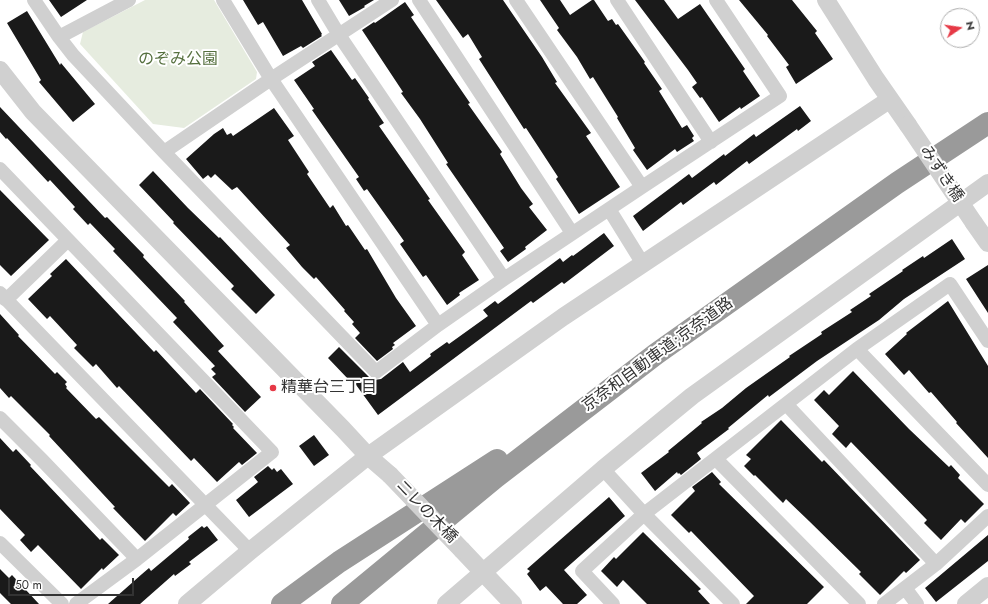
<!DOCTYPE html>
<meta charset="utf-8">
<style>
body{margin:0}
#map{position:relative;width:988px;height:604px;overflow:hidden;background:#fff;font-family:Jost,sans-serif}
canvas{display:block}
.north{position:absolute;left:940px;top:8px;width:40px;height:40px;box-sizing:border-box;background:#fff;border:1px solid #adadad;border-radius:50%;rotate:77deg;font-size:11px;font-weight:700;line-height:16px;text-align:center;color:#333}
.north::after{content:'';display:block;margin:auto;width:14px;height:18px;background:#e63946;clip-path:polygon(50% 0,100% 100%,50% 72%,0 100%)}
.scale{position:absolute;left:8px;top:578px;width:126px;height:18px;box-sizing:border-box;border:2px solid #333;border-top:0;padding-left:5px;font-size:12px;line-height:14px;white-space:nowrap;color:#333;-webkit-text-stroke:3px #fff;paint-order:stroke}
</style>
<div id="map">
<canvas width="988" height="604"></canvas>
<div class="north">N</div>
<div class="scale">50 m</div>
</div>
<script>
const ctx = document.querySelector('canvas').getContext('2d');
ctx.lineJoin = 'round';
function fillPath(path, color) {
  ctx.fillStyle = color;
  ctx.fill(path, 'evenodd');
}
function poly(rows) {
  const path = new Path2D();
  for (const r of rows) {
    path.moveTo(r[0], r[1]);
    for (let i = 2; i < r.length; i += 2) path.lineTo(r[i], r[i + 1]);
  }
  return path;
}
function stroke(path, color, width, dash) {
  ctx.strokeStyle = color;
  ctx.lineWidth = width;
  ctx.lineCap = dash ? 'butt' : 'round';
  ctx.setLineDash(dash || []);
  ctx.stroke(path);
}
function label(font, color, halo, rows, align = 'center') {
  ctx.font = font + ' Jost,"Noto Sans JP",sans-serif';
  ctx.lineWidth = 4;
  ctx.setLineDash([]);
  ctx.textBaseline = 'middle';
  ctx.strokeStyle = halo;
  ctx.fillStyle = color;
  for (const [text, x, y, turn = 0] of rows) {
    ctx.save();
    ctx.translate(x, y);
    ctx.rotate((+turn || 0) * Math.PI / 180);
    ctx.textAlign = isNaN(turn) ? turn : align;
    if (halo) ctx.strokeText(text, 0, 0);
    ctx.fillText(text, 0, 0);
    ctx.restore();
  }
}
const green = poly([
 [145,0,214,0,257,72,256,79,184,128,153,124,80,44,83,32]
]);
const building = poly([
 [49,0,87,0,61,17],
 [243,0,302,0,322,34,321,35,322,36,303,48,301,46,283,56,263,22,258,25],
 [339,0,374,0,364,6,365,7,349,16],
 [436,0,503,0,542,57,557,82,555,83,591,133,586,136,620,187,579,214,556,179,558,177,526,128,524,129,479,59,482,57,468,34,463,38],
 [540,0,560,0,570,15,592,0,594,0,608,21,612,19,616,25,618,24,645,62,644,63,662,89,659,91,682,128,687,125,694,136,692,138,694,141,677,152,675,149,647,170,633,150,635,148,617,118,618,117,593,77,590,79,577,57,557,30,559,28],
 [635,0,664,0,678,19,700,4,745,69,743,71,760,96,741,109,740,107,719,122,702,97,700,98,692,87,697,83,688,70],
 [739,0,792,0,817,31,815,33,833,59,796,84,786,67,789,65,767,36,768,35],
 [405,2,414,15,411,17,470,103,468,104,502,152,500,154,521,188,533,204,529,207,547,230,525,247,526,249,508,262,500,251,504,248,446,164,448,163,420,119,401,93,403,92,362,30,374,22,375,23],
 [27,11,60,65,61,63,95,104,73,122,39,82,41,80,7,23],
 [331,50,352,80,355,78,369,98,368,99,384,123,379,126,430,199,428,200,465,252,462,255,479,280,459,293,460,295,447,305,426,275,423,277,400,244,404,241,367,189,364,191,356,179,359,177,312,110,314,109,294,80,315,66,312,62],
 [800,106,811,121,798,131,797,129,749,164,747,161,716,185,714,182,683,205,681,202,643,231,633,216,689,174,692,178,724,154,725,156,754,134,756,137],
 [0,107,105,218,107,217,144,255,143,257,185,301,184,302,224,346,218,351,261,397,245,412,212,377,216,374,211,369,215,366,173,322,177,318,113,251,115,249,90,223,88,225,73,209,75,207,50,180,48,182,7,138,6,139,0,132],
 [274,108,294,136,288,140,309,172,307,174,330,208,333,205,346,226,348,225,365,250,367,249,396,298,416,326,393,343,395,345,392,347,393,349,377,361,355,338,360,333,352,324,354,322,344,311,345,310,316,277,314,279,302,267,286,248,290,245,237,187,232,190,215,174,211,178,208,175,203,179,186,159,214,134,223,128,227,135,231,133,233,136],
 [153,171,188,208,219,238,220,237,275,295,256,314,231,289,234,286,173,223,174,222,139,185],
 [0,190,49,240,11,276,0,265],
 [604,233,614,246,564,284,562,282,533,303,531,301,378,415,351,378,349,380,328,358,339,347,370,378,374,380,381,379,403,362,410,372,431,356,430,354,447,342,449,344,488,316,483,310,495,301,498,304,560,258,563,262,572,255,573,256],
 [952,239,965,259,904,299,879,320,817,361,769,397,768,395,728,428,729,429,697,453,701,459,681,475,679,473,678,474,677,472,655,491,641,473,669,452,668,451,702,423,701,422,722,408,746,388,790,357,789,356,822,334,821,332,852,312,850,310,871,296,869,294,903,271,902,270,923,256,924,258],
 [66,259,154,352,156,350,196,393,200,389,233,424,232,425,234,427,233,428,257,453,242,465,239,462,217,482,194,458,191,461,119,386,117,388,96,364,93,367,74,348,77,345,50,316,47,319,28,299,52,276,50,274],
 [988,265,988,313,966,279],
 [948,301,988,366,988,458,956,423,957,422,931,392,929,393,909,370,904,375,885,354,907,334,906,333],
 [0,314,19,335,18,336,55,374,57,372,67,382,65,384,67,387,66,388,96,419,99,417,169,487,172,484,190,503,176,516,173,513,145,541,113,508,115,507,49,436,50,435,11,396,9,398,0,388],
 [853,371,909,429,949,467,951,465,960,475,958,478,984,504,965,523,961,519,941,540,924,523,927,520,851,442,846,448,832,434,839,426,814,400,824,390,829,395],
 [781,420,822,462,824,460,920,560,906,573,904,571,880,595,859,574,861,572,809,521,786,499,783,503,755,475,754,476,744,466,751,459,746,455],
 [314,435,329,455,314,466,299,446],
 [0,438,13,452,16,449,31,465,30,466,100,540,102,538,119,555,103,570,102,568,81,589,38,545,31,552,20,540,25,535,0,509],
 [268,466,272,470,274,468,277,472,281,469,293,484,249,517,236,500,258,482,254,477],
 [712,472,721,482,719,484,824,587,807,604,746,604,754,596,691,531,689,533,671,515,695,491,692,487],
 [609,497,625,516,564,570,587,595,577,604,563,604,546,586,540,591,527,574,530,571,527,569],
 [202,526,204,528,207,526,218,540,189,562,191,564,175,576,174,574,140,604,108,604,142,574,149,568,151,571,189,539,188,537],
 [643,532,701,589,698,591,710,604,647,604,623,580,617,587,601,571,614,557,616,559],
 [988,535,988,561,936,602,925,588],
 [0,569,9,578,12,575,39,604,11,604,0,593]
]);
const minor = poly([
 [34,0,59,37,73,55,164,152,376,372,438,325,504,279,642,187,780,96,716,0],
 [223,0,271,79,438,325],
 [318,0,339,35,504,279],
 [419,0,572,233],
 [516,0,642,187],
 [617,0,711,142],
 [59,37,129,0],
 [164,152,271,79,392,0],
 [0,169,272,452,137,559,76,604],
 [609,209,643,264],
 [0,293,250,551],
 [6,300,68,240],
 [857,349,988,485],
 [786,404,936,564],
 [0,418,42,460,137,559],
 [716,459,859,604],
 [603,469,644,514,733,604],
 [0,543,62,604],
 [905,588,917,604],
 [613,604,582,571,644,514,857,349,950,284,988,341],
 [884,604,936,564,988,516]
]);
const tertiary = poly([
 [826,0,876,79,908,125],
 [0,70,33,112,343,429,368,456,390,475],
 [974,223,988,243],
 [462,550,513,604],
 [187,604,250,551,368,456,563,317,889,100],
 [446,604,603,469,692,396,988,183],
 [966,604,988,586]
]);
const motorway = poly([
 [282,604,339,562,497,460],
 [342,604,496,477,656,354,897,183,988,123]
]);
const tertiaryBridge = poly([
 [908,125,974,223],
 [390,475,462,550]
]);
const markers = [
 [273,388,4,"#e63946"]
];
const parkNames = [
 ["のぞみ公園",178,60]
];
const streetNames = [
 ["みずき橋",941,174,56],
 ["京奈和自動車道;京奈道路",658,355,-36],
 ["ニレの木橋",426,512,46]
];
const poiNames = [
 ["精華台三丁目",281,388]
];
fillPath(green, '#e6ecdf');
fillPath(building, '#1a1a1a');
stroke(minor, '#d0d0d0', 14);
stroke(tertiary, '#d0d0d0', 18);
stroke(motorway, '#9a9a9a', 22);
stroke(tertiaryBridge, '#d0d0d0', 18);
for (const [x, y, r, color] of markers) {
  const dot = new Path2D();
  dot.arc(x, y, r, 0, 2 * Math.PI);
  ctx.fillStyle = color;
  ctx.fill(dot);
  stroke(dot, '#fff', 1.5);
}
label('16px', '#56703f', '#fff', parkNames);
label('16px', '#333', '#fff', streetNames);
label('16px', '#333', '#fff', poiNames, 'left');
</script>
